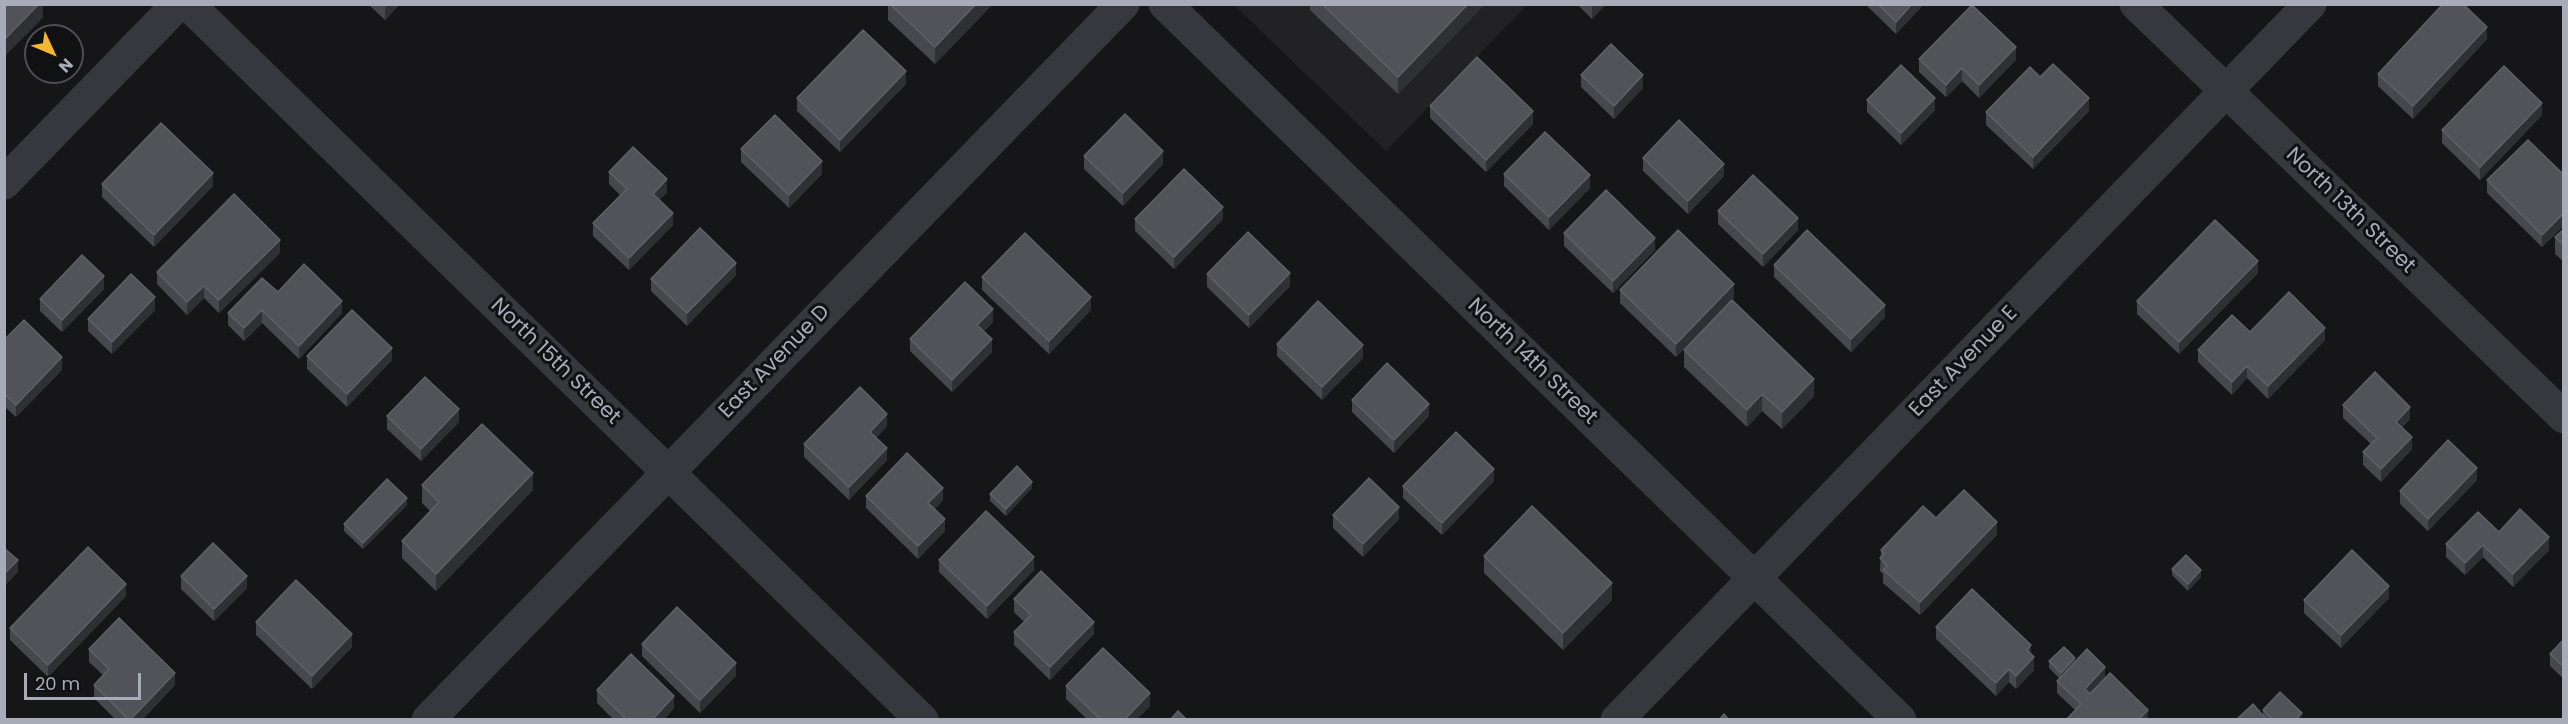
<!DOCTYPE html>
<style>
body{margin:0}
#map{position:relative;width:2568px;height:724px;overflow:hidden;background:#161618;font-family:Poppins,sans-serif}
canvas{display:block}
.frame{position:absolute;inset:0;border:6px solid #a7acb8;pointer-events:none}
.north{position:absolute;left:24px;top:24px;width:60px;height:60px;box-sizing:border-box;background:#111113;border:2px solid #4d4f55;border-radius:50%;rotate:134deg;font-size:16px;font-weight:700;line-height:24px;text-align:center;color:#a7acb8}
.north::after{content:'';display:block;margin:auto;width:21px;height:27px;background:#f5b630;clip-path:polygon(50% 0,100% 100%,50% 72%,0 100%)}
.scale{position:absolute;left:24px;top:673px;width:117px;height:27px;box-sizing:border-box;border:3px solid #a7acb8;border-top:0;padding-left:8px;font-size:18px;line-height:21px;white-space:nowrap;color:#a7acb8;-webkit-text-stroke:4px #111113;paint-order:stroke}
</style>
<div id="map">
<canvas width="2568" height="724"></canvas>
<div class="frame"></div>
<div class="north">N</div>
<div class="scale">20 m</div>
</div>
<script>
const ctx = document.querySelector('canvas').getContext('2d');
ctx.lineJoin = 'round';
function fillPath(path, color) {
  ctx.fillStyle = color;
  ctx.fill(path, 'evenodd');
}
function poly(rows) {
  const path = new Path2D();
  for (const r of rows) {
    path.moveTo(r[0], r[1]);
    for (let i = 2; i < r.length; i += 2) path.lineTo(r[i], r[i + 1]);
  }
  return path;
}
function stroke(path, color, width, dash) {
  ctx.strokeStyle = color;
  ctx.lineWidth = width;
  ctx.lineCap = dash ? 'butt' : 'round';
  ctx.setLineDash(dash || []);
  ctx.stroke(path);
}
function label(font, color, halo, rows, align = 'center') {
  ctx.font = font + ' Poppins,sans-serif';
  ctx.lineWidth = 6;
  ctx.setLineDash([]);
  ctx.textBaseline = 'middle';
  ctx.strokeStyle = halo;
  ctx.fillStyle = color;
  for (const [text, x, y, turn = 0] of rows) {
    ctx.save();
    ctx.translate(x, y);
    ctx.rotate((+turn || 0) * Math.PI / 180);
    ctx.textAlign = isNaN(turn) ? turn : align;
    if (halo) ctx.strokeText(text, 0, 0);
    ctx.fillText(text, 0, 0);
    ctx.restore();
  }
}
const built = poly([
 [1234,5,1527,5,1386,151]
]);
const minor = poly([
 [188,4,922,720],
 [1165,4,1900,720],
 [2136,4,2564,417],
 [4,183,178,4],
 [428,720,1123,4],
 [1617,720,2310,4]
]);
const wall = poly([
 [368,4,400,4,385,20],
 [888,4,993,4,935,64,888,20],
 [1310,4,1485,4,1398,94,1310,10],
 [1577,4,1606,4,1592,19],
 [1865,4,1924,4,1896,34],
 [2487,39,2413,119,2378,86,2378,74],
 [1919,59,2016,60,1979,98,1962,81,1946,97,1919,72],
 [1581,75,1643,88,1614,119,1581,87],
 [2040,77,2089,111,2033,169,1986,125,1986,112],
 [906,84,840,152,797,111,797,98],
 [1867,100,1935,110,1901,145,1867,112],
 [1430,106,1533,124,1486,172,1430,118],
 [2542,115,2480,180,2442,143,2442,130],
 [741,149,822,174,789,208,741,162],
 [1084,156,1163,164,1123,206,1084,169],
 [1643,158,1724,176,1688,214,1643,171],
 [609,172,667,192,659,200,673,225,629,270,593,236,593,223,620,195,609,184],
 [1504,174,1590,188,1549,230,1504,186],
 [2564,175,2564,225,2542,247,2487,193,2487,180],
 [102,184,213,186,154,247,102,197],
 [1718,211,1798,230,1763,267,1718,224],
 [1135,219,1223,219,1174,269,1135,231],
 [2564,229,2564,262,2555,254,2555,237],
 [1564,233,1655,250,1613,293,1564,246],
 [280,253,219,313,204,298,187,315,157,284,157,272],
 [1774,265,1885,317,1851,352,1774,277],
 [2258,273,2179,354,2137,314,2137,301],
 [1207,274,1290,286,1249,328,1207,287],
 [736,275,687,326,651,291,651,279],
 [982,277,1091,310,1049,354,982,290],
 [104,289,62,332,40,311,40,299],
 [1620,290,1734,297,1676,357,1620,303],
 [278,292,342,313,299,359,262,323,244,341,228,325,228,313],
 [155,310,112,354,88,331,88,319],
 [993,322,983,332,992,352,952,392,910,351,910,339],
 [2250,332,2325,340,2268,399,2247,378,2232,395,2198,362,2198,350],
 [4,340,62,370,16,417,4,406],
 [1277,344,1363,358,1322,400,1277,356],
 [1684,350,1814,396,1782,429,1762,411,1747,427,1684,367],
 [307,356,392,360,347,407,307,369],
 [1352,400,1429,416,1394,453,1352,412],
 [2343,405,2410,419,2402,428,2412,449,2381,482,2363,465,2363,452,2371,444,2343,418],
 [387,416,459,422,421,461,387,429],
 [887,426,876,438,887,460,849,500,804,457,804,444],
 [2477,480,2428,531,2400,504,2400,491],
 [1494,481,1442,535,1403,498,1403,486],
 [422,485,533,490,436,591,402,558,402,541,430,511,422,503],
 [1032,488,1006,516,990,501,990,494],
 [866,496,943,500,935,509,945,531,918,559,866,508],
 [407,505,363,549,344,531,344,524],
 [1333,515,1399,519,1363,557,1333,528],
 [1936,518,1997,535,1920,615,1883,583,1883,574,1880,571,1881,550],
 [2499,532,2549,550,2513,587,2483,557,2465,575,2446,557,2446,544],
 [1484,556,1612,600,1563,650,1484,573],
 [939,560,1034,570,987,619,939,572],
 [2172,569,2201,577,2188,591,2172,575],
 [181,576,247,588,214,621,181,589],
 [126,596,48,677,10,640,10,628],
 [2389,598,2341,648,2304,613,2304,600],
 [1014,599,1094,634,1050,680,1014,645,1014,632,1024,622,1014,612],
 [256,622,352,647,312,689,256,635],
 [1936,627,2031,654,2034,670,2016,689,2009,682,1996,696,1936,639],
 [2564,639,2564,679,2550,666,2550,654],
 [642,644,736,676,700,713,642,656],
 [89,649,175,685,142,720,116,720,94,698,94,685,103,675,89,662],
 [2049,661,2075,661,2105,678,2148,720,2075,710,2057,693,2057,681,2059,678,2049,668],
 [1066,686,1150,706,1136,720,1088,720,1066,699],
 [597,690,674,708,664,720,614,720,597,703],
 [2263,710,2302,719,2236,720,2263,715]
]);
const shadedWall = poly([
 [39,4,43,4,43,18,4,57,4,40],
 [388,4,400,4,385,20,385,8],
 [976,4,993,4,935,64,935,47],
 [1468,4,1485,4,1398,94,1398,77],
 [1594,4,1606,4,1592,19,1592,6],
 [1912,4,1924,4,1896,34,1896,22],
 [2487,27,2487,39,2413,119,2413,106],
 [2016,47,2016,60,1979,98,1979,85],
 [1962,68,1962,81,1946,97,1946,85],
 [906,71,906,84,840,152,840,140],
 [1643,75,1643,88,1614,119,1614,106],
 [1935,98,1935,110,1901,145,1901,133],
 [2089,98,2089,111,2033,169,2033,157],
 [2542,103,2542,115,2480,180,2480,167],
 [1533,111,1533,124,1486,172,1486,160],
 [1163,151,1163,164,1123,206,1123,193],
 [822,161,822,174,789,208,789,195],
 [1724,164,1724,176,1688,214,1688,201],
 [213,173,213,186,154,247,154,235],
 [1590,175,1590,188,1549,230,1549,217],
 [667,179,667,192,653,206,653,194],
 [1223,207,1223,219,1174,269,1174,257],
 [673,213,673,225,629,270,629,258],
 [2564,213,2564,225,2542,247,2542,235],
 [1798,218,1798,230,1763,267,1763,254],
 [1655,238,1655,250,1613,293,1613,281],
 [280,240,280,253,219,313,219,300],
 [2258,261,2258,273,2179,354,2179,342],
 [736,263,736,275,687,326,687,313],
 [1290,273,1290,286,1249,328,1249,315],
 [104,276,104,289,62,332,62,320],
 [1734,284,1734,297,1676,357,1676,344],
 [204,286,204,298,187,315,187,302],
 [155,297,155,310,112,354,112,342],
 [1091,297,1091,310,1049,354,1049,341],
 [342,301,342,313,299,359,299,346],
 [1885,305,1885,317,1851,352,1851,339],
 [993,309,993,322,977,338,977,325],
 [262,310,262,323,244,341,244,328],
 [2325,328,2325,340,2268,399,2268,386],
 [992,339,992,352,952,392,952,380],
 [1363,345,1363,358,1322,400,1322,387],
 [392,348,392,360,347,407,347,394],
 [62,357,62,370,16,417,16,405],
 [2247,366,2247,378,2232,395,2232,382],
 [1814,379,1814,396,1782,429,1782,412],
 [1762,394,1762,411,1747,427,1747,410],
 [1429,404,1429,416,1394,453,1394,440],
 [2410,407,2410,419,2396,434,2396,422],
 [459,409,459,422,421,461,421,449],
 [887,414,887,426,870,444,870,432],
 [2412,437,2412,449,2381,482,2381,469],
 [887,448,887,460,849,500,849,487],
 [2477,468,2477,480,2428,531,2428,519],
 [1494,469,1494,481,1442,535,1442,523],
 [533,473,533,490,436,591,436,574],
 [1032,482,1032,488,1006,516,1006,509],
 [943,488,943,500,928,516,928,503],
 [407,498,407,505,363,549,363,543],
 [1399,507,1399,519,1363,557,1363,544],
 [945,519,945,531,918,559,918,546],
 [1997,522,1997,535,1920,615,1920,602],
 [2549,537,2549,550,2513,587,2513,574],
 [2483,545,2483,557,2465,575,2465,563],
 [1034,557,1034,570,987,619,987,606],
 [18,560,18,572,4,587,4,574],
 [2201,570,2201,577,2188,591,2188,584],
 [247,576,247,588,214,621,214,609],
 [1612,583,1612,600,1563,650,1563,633],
 [126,584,126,596,48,677,48,665],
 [2389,586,2389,598,2341,648,2341,635],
 [1094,622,1094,634,1050,680,1050,667],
 [352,634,352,647,312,689,312,676],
 [2031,645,2031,657,2027,650],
 [2034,657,2034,670,2016,689,2016,676],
 [2075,658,2075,664,2061,679,2061,673],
 [736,663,736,676,700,713,700,700],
 [2105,667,2105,680,2085,701,2085,689],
 [2009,669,2009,682,1996,696,1996,683],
 [175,673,175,685,142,720,130,720],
 [1150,693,1150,706,1136,720,1124,720],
 [674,696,674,708,664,720,652,720],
 [2148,710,2148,720,2138,720],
 [2302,713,2301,720,2295,720]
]);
const building = poly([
 [4,4,39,4,4,40,4,4],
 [890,4,976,4,935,47,890,4],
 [1322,4,1468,4,1398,77,1322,4],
 [1878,4,1912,4,1896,22,1878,4],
 [2443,4,2463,4,2487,27,2413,106,2378,74,2443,4],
 [1972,5,2016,47,1979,85,1962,68,1946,85,1919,59,1972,5],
 [863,30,906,71,840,140,797,98,863,30],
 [1611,44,1643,75,1614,106,1581,75,1611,44],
 [1477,57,1533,111,1486,160,1430,106,1477,57],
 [2053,64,2089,98,2033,157,1986,112,2030,67,2040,77,2053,64],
 [1901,65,1935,98,1901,133,1867,100,1901,65],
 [2504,66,2542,103,2480,167,2442,130,2504,66],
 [1125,114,1163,151,1123,193,1084,156,1125,114],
 [775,115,822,161,789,195,741,149,775,115],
 [1679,120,1724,164,1688,201,1643,158,1679,120],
 [161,123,213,173,154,235,102,184,161,123],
 [1545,132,1590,175,1549,217,1504,174,1545,132],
 [2528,140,2564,175,2564,213,2542,235,2487,180,2528,140],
 [633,147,667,179,653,194,673,213,629,258,593,223,627,189,609,172,633,147],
 [1184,169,1223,207,1174,257,1135,219,1184,169],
 [1753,175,1798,218,1763,254,1718,211,1753,175],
 [1606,190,1655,238,1613,281,1564,233,1606,190],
 [234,194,280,240,219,300,204,286,187,302,157,272,234,194],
 [2215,220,2258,261,2179,342,2137,301,2215,220],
 [700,228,736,263,687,313,651,279,700,228],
 [2564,229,2564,245,2555,237,2564,229],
 [1678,230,1734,284,1676,344,1620,290,1678,230],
 [1807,230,1885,305,1851,339,1774,265,1807,230],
 [1248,232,1290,273,1249,315,1207,274,1248,232],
 [1025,233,1091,297,1049,341,982,277,1025,233],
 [82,255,104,276,62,320,40,299,82,255],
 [304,264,342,301,299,346,262,310,244,328,228,313,262,278,278,292,304,264],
 [131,274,155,297,112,342,88,319,131,274],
 [965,282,993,309,977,325,992,339,952,380,910,339,965,282],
 [2289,292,2325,328,2268,386,2247,366,2232,382,2198,350,2232,315,2250,332,2289,292],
 [1732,300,1814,379,1782,412,1762,394,1747,410,1684,350,1732,300],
 [1318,301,1363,345,1322,387,1277,344,1318,301],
 [352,310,392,348,347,394,307,356,352,310],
 [24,320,62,357,16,405,4,393,4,340,24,320],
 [1387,363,1429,404,1394,440,1352,400,1387,363],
 [2375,372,2410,407,2396,422,2412,437,2381,469,2363,452,2377,438,2343,405,2375,372],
 [425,377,459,409,421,449,387,416,425,377],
 [860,387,887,414,870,432,887,448,849,487,804,444,860,387],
 [482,424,533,473,436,574,402,541,439,502,422,485,482,424],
 [1456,432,1494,469,1442,523,1403,486,1456,432],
 [2448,440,2477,468,2428,519,2400,491,2448,440],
 [907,453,943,488,928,503,945,519,918,546,866,496,907,453],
 [1017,466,1032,482,1006,509,990,494,1017,466],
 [1369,478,1399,507,1363,544,1333,515,1369,478],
 [387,479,407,498,363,543,344,524,387,479],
 [1964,490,1997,522,1920,602,1883,570,1887,566,1880,558,1884,554,1881,550,1923,506,1936,518,1964,490],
 [1532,506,1612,583,1563,633,1484,556,1532,506],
 [2520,509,2549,537,2513,574,2483,545,2465,563,2446,544,2478,512,2499,532,2520,509],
 [986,511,1034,557,987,606,939,560,986,511],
 [213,543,247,576,214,609,181,576,213,543],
 [88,547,126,584,48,665,10,628,88,547],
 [4,548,18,560,4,574,4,548],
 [2352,550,2389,586,2341,635,2304,600,2352,550],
 [2186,555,2201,570,2188,584,2172,569,2186,555],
 [1041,571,1094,622,1050,667,1014,632,1031,615,1014,599,1041,571],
 [296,580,352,634,312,676,256,622,296,580],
 [1972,589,2031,645,2027,650,2034,657,2016,676,2009,669,1996,683,1936,627,1972,589],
 [677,607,736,663,700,700,642,644,677,607],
 [119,618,175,673,130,720,129,720,94,685,109,669,89,649,119,618],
 [2564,639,2564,667,2550,654,2564,639],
 [2064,647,2075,658,2061,673,2049,661,2064,647],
 [1103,648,1150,693,1124,720,1101,720,1066,686,1103,648],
 [2087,649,2105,667,2085,689,2090,694,2110,673,2148,710,2138,720,2066,720,2081,704,2057,681,2087,649],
 [631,654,674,696,652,720,627,720,597,690,631,654],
 [2280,692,2302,713,2295,720,2273,720,2263,710,2280,692],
 [2253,704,2267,720,2236,720,2253,704],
 [1178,711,1187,720,1170,720,1178,711],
 [1724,714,1729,720,1719,720,1724,714]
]);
const streetNames = [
 ["North 13th Street",2350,211,44],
 ["North 15th Street",555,362,44],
 ["East Avenue D",775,362,-46],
 ["North 14th Street",1532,362,44],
 ["East Avenue E",1964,362,-46]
];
fillPath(built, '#222225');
stroke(minor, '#37383d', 33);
fillPath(wall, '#47484d');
fillPath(shadedWall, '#2f3033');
fillPath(building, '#525359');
stroke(building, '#5f6168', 1.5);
label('21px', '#a7acb8', '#111113', streetNames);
</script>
